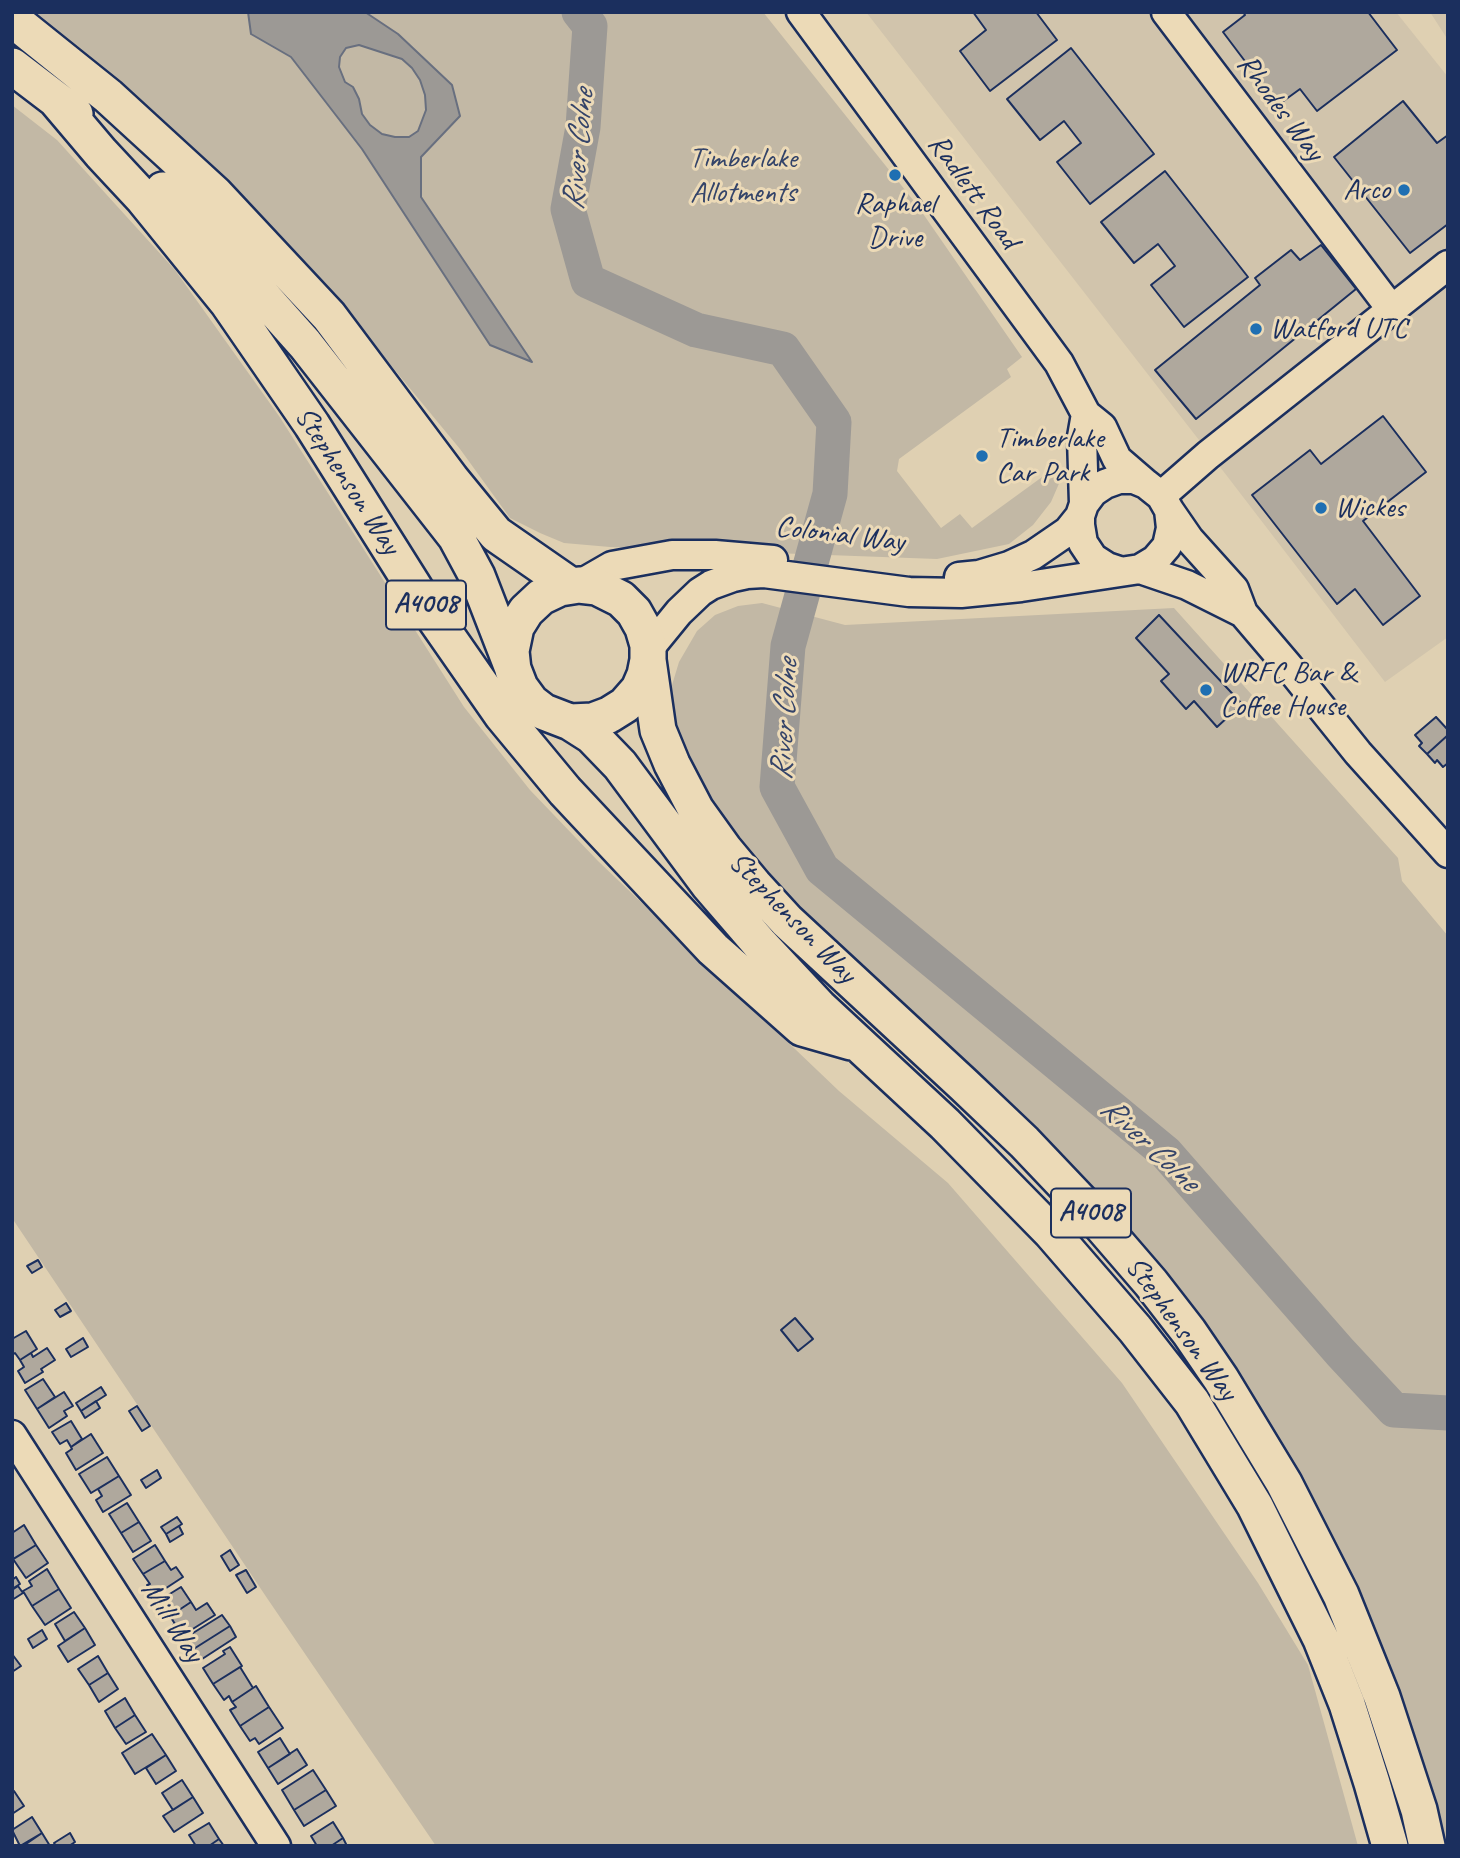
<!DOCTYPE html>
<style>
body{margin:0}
#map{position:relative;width:1460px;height:1858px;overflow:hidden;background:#dfd0b2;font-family:Caveat,sans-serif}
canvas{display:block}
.frame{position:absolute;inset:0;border:14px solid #1b2f5e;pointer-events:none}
</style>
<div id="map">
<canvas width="1460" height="1858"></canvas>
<div class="frame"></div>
</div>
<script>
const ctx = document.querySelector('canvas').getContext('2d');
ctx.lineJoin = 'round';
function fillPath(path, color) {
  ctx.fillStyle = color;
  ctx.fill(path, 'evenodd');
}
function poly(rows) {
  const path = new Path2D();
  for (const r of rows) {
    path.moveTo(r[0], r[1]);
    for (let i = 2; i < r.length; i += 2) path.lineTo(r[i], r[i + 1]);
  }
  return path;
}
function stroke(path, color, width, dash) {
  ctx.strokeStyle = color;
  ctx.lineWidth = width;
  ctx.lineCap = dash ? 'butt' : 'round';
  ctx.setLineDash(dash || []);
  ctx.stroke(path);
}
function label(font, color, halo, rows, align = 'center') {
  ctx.font = font + ' Caveat,sans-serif';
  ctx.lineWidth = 6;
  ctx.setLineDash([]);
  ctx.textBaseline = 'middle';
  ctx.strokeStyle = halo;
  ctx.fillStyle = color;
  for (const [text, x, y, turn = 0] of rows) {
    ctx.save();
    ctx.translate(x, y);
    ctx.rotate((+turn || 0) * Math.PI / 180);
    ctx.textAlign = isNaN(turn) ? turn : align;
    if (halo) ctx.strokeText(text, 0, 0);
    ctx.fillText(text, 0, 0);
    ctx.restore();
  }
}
const built = poly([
 [866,12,1396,12,1448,77,1448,637,1385,682,1227,476],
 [1430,12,1448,12,1448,40]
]);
const green = poly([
 [21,12,248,12,251,34,291,57,362,149,490,345,531,362,421,197,421,157,460,116,398,34,365,12,763,12,917,205,1022,357,1007,369,1011,377,899,459,897,471,941,528,960,514,972,528,1060,464,1061,479,1051,502,1033,525,1009,544,937,559,610,547,564,543,540,533,510,518,460,449,346,311],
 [359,45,402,59,412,68,420,80,425,95,426,110,418,131,409,137,395,137,382,134,370,125,362,114,359,99,353,87,345,82,339,67,340,57,346,48],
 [12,105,57,140,175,270,279,416,464,707,530,790,598,861,839,1091,948,1183,1122,1383,1258,1583,1308,1665,1358,1846,436,1846,269,1601,12,1218],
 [762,603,845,625,1174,608,1398,858,1402,881,1448,936,1448,1846,1435,1846,1229,1365,747,866,677,744,669,695,679,662,697,631,715,615,738,606]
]);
const water = poly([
 [248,12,365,12,398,34,452,85,460,116,421,157,421,197,532,362,490,345,362,149,291,57,251,34,248,12],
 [359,45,402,59,412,68,420,80,425,95,426,110,418,131,409,137,395,137,382,134,370,125,362,114,359,99,353,87,345,82,339,67,340,57,346,48,359,45]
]);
const river = poly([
 [579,12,590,26,583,127,568,209,588,281,696,330,783,349,834,422,830,494,788,646,777,787,822,869,1166,1153,1340,1352,1394,1410,1448,1413]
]);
const building = poly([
 [973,12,1036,12,1057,40,990,91,960,51,986,30,973,12],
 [1243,12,1368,12,1397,50,1317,111,1300,89,1278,105,1223,32,1245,15,1243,12],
 [1071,48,1154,154,1090,204,1057,162,1081,143,1064,121,1040,140,1007,99,1071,48],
 [1403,101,1437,143,1448,135,1448,224,1410,253,1334,157,1403,101],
 [1165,171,1248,277,1184,327,1151,285,1175,266,1158,244,1134,263,1101,222,1165,171],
 [1321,245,1356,289,1196,419,1155,370,1260,285,1255,278,1291,250,1300,260,1321,245],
 [1383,416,1426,472,1363,521,1420,596,1383,625,1355,589,1337,604,1252,495,1310,450,1321,464,1383,416],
 [1159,615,1242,704,1217,727,1194,701,1186,709,1161,681,1169,674,1136,638,1159,615],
 [1436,717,1448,730,1448,735,1427,754,1419,746,1422,743,1415,735,1436,717],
 [1448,735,1448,763,1443,767,1437,760,1435,763,1427,754,1448,735],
 [38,1260,42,1267,32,1273,27,1266,38,1260],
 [66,1303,71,1311,60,1317,55,1310,66,1303],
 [795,1318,813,1339,798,1351,781,1330,795,1318],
 [26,1331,37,1349,20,1360,15,1353,12,1355,12,1339,26,1331],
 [83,1338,88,1347,71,1357,66,1349,83,1338],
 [47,1348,55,1360,41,1369,43,1372,25,1383,18,1371,24,1367,20,1360,31,1353,33,1357,47,1348],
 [43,1379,55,1397,37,1409,25,1390,43,1379],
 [101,1387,106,1395,81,1411,76,1403,101,1387],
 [64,1392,73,1406,64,1411,67,1416,49,1428,37,1409,64,1392],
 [96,1401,100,1408,85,1418,81,1411,96,1401],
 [137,1406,150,1426,142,1431,129,1411,137,1406],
 [71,1421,82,1439,71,1447,67,1440,60,1444,52,1432,71,1421],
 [91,1434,103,1453,76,1470,66,1453,72,1449,71,1447,91,1434],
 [107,1457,119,1476,91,1493,79,1474,107,1457],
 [157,1470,161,1478,146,1488,141,1480,157,1470],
 [119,1476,131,1495,103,1512,96,1500,102,1496,98,1489,119,1476],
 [127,1503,139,1522,121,1533,109,1514,127,1503],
 [177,1517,182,1524,166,1534,161,1527,177,1517],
 [139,1522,151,1541,133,1552,121,1533,139,1522],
 [24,1525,36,1545,12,1560,12,1533,24,1525],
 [179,1526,183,1534,170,1542,166,1534,179,1526],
 [36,1545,48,1563,26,1578,13,1559,36,1545],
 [155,1545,165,1561,143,1574,133,1559,155,1545],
 [230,1550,239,1565,230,1571,221,1556,230,1550],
 [165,1561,171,1570,176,1567,183,1577,154,1596,147,1585,150,1584,143,1574,165,1561],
 [47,1569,59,1589,32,1606,23,1591,32,1586,29,1581,47,1569],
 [246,1570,256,1587,247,1593,236,1575,246,1570],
 [16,1577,20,1584,12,1589,12,1580,16,1577],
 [18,1586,23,1593,12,1600,12,1590,18,1586],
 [181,1587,191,1602,170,1616,160,1600,181,1587],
 [59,1589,71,1608,45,1625,32,1606,59,1589],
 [191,1602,196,1610,207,1603,215,1615,180,1637,173,1625,175,1624,170,1616,191,1602],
 [74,1612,85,1628,65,1641,55,1624,74,1612],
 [222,1615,230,1626,192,1650,185,1638,222,1615],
 [230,1626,236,1637,199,1661,192,1650,230,1626],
 [85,1628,95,1645,68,1662,58,1646,85,1628],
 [42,1630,47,1639,33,1648,28,1639,42,1630],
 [230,1647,242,1666,213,1684,203,1668,225,1654,223,1651,230,1647],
 [12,1654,21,1666,12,1672,12,1654],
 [98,1656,108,1673,89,1685,78,1669,98,1656],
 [240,1667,253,1688,232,1702,229,1696,224,1700,213,1684,240,1667],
 [108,1673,118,1689,99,1702,89,1685,108,1673],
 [256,1686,269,1707,240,1726,230,1710,236,1707,232,1702,256,1686],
 [125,1698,135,1715,115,1728,105,1711,125,1698],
 [269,1707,283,1728,259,1744,255,1738,250,1741,240,1726,269,1707],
 [135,1715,146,1732,126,1744,115,1728,135,1715],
 [152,1734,166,1755,135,1774,122,1753,152,1734],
 [280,1738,290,1754,268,1768,258,1752,280,1738],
 [297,1749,307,1765,278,1784,268,1768,297,1749],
 [166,1755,176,1771,156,1784,146,1768,166,1755],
 [313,1770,326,1790,294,1810,282,1790,313,1770],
 [182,1780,193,1797,173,1810,162,1793,182,1780],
 [326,1790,336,1806,304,1826,294,1810,326,1790],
 [14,1791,24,1806,12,1814,12,1792,14,1791],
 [193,1797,203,1813,174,1832,163,1816,193,1797],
 [32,1817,42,1833,20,1846,12,1830,32,1817],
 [333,1822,343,1838,331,1846,317,1846,311,1836,333,1822],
 [209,1823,219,1839,209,1846,196,1846,189,1835,209,1823],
 [42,1833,50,1846,23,1846,42,1833],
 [70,1833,75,1842,69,1846,56,1846,54,1843,70,1833],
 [343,1838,347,1846,331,1846,343,1838],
 [219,1839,224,1846,209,1846,219,1839]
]);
const minor = poly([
 [801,12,1059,363,1086,414,1102,427,1117,459,1146,484],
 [1166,12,1392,310],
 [1161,496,1208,455,1448,265],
 [1084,504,1082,437,1086,414],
 [1169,510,1189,539,1234,589,1243,613,1289,667,1358,753,1448,853],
 [1140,569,1187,585,1243,613],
 [959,577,979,575,1009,566,1033,555,1068,531,1080,516],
 [579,585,612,566,672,555,715,555,773,560],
 [648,650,679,612,700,592,711,585,733,577,747,574,764,573,909,592,961,593,1021,587,1140,569,1155,560,1167,546,1171,528,1169,510,1161,496,1146,484,1134,479,1119,479,1105,484,1093,492,1084,504,1080,516,1080,525,1083,543,1093,558,1107,567,1119,571],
 [12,1435,276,1846]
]);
const major = poly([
 [12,19,108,96,215,194,329,316,451,479,496,534,571,586],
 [12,66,75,114],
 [57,101,101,153,142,197,228,303,312,425,424,603,502,715,565,791,713,949,802,1028,851,1042],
 [163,190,208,235,305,344,456,537,477,576,520,687,531,702,544,712,570,722,593,721,609,715,625,705,639,689,645,675,648,660,648,645,643,628,634,612,621,599,597,587,579,585,560,588,541,597,526,611,516,627,511,651,513,670],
 [648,660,658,730,672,764,696,810,724,849,754,885,787,921,964,1085,1024,1142,1082,1203,1151,1283,1189,1332,1221,1379,1284,1483,1341,1595,1382,1697,1419,1810,1427,1846],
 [570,722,592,736,620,765,709,885,759,943,819,1007,945,1124,1051,1232,1135,1329,1192,1402,1255,1506,1321,1639,1347,1704,1372,1783,1390,1846]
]);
const markers = [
 [895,175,7,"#1f6fb2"],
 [1404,190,7,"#1f6fb2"],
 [1256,329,7,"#1f6fb2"],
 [982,456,7,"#1f6fb2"],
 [1321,508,7,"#1f6fb2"],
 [1206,690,7,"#1f6fb2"]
];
const shields = [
 [426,605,80],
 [1091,1213,80]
];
const shieldNames = [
 ["A4008",426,605],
 ["A4008",1091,1213]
];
const streetNames = [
 ["Rhodes Way",1280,108,53],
 ["Radlett Road",973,192,54],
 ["Stephenson Way",347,481,57],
 ["Colonial Way",840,535,7],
 ["Stephenson Way",792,918,46],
 ["Stephenson Way",1181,1329,54],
 ["Mill Way",172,1622,57]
];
const parkNames = [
 ["Timberlake",743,159],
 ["Allotments",743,193]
];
const poiNames = [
 ["Arco",1390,190,"right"],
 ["Raphael",895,204,"center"],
 ["Drive",895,238,"center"],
 ["Watford UTC",1270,329],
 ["Timberlake",996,439],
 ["Car Park",996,473],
 ["Wickes",1335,508],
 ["WRFC Bar &",1220,673],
 ["Coffee House",1220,707]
];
const waterNames = [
 ["River Colne",579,150,-85],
 ["River Colne",785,720,-87],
 ["River Colne",1149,1145,43]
];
fillPath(built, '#d1c4ac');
fillPath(green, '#c2b8a5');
fillPath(water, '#9c9995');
stroke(water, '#686f7f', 2);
stroke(river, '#9c9995', 35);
fillPath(building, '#afa89d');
stroke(building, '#1b2f5e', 2);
stroke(minor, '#1b2f5e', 33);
stroke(major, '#1b2f5e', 40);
stroke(minor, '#ecdab7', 28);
stroke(major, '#ecdab7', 35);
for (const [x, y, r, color] of markers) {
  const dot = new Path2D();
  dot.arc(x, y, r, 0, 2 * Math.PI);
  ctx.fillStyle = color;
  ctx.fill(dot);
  stroke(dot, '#ecdab7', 2.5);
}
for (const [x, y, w] of shields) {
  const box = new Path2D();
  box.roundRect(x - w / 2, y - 24.5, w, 49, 5);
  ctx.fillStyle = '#ecdab7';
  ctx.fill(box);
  stroke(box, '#1b2f5e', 2);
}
label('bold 28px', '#1b2f5e', null, shieldNames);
label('30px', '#1b2f5e', '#ecdab7', streetNames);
label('30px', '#344469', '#ecdab7', parkNames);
label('30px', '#1b2f5e', '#ecdab7', poiNames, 'left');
label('italic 32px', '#354469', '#ecdab7', waterNames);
</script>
